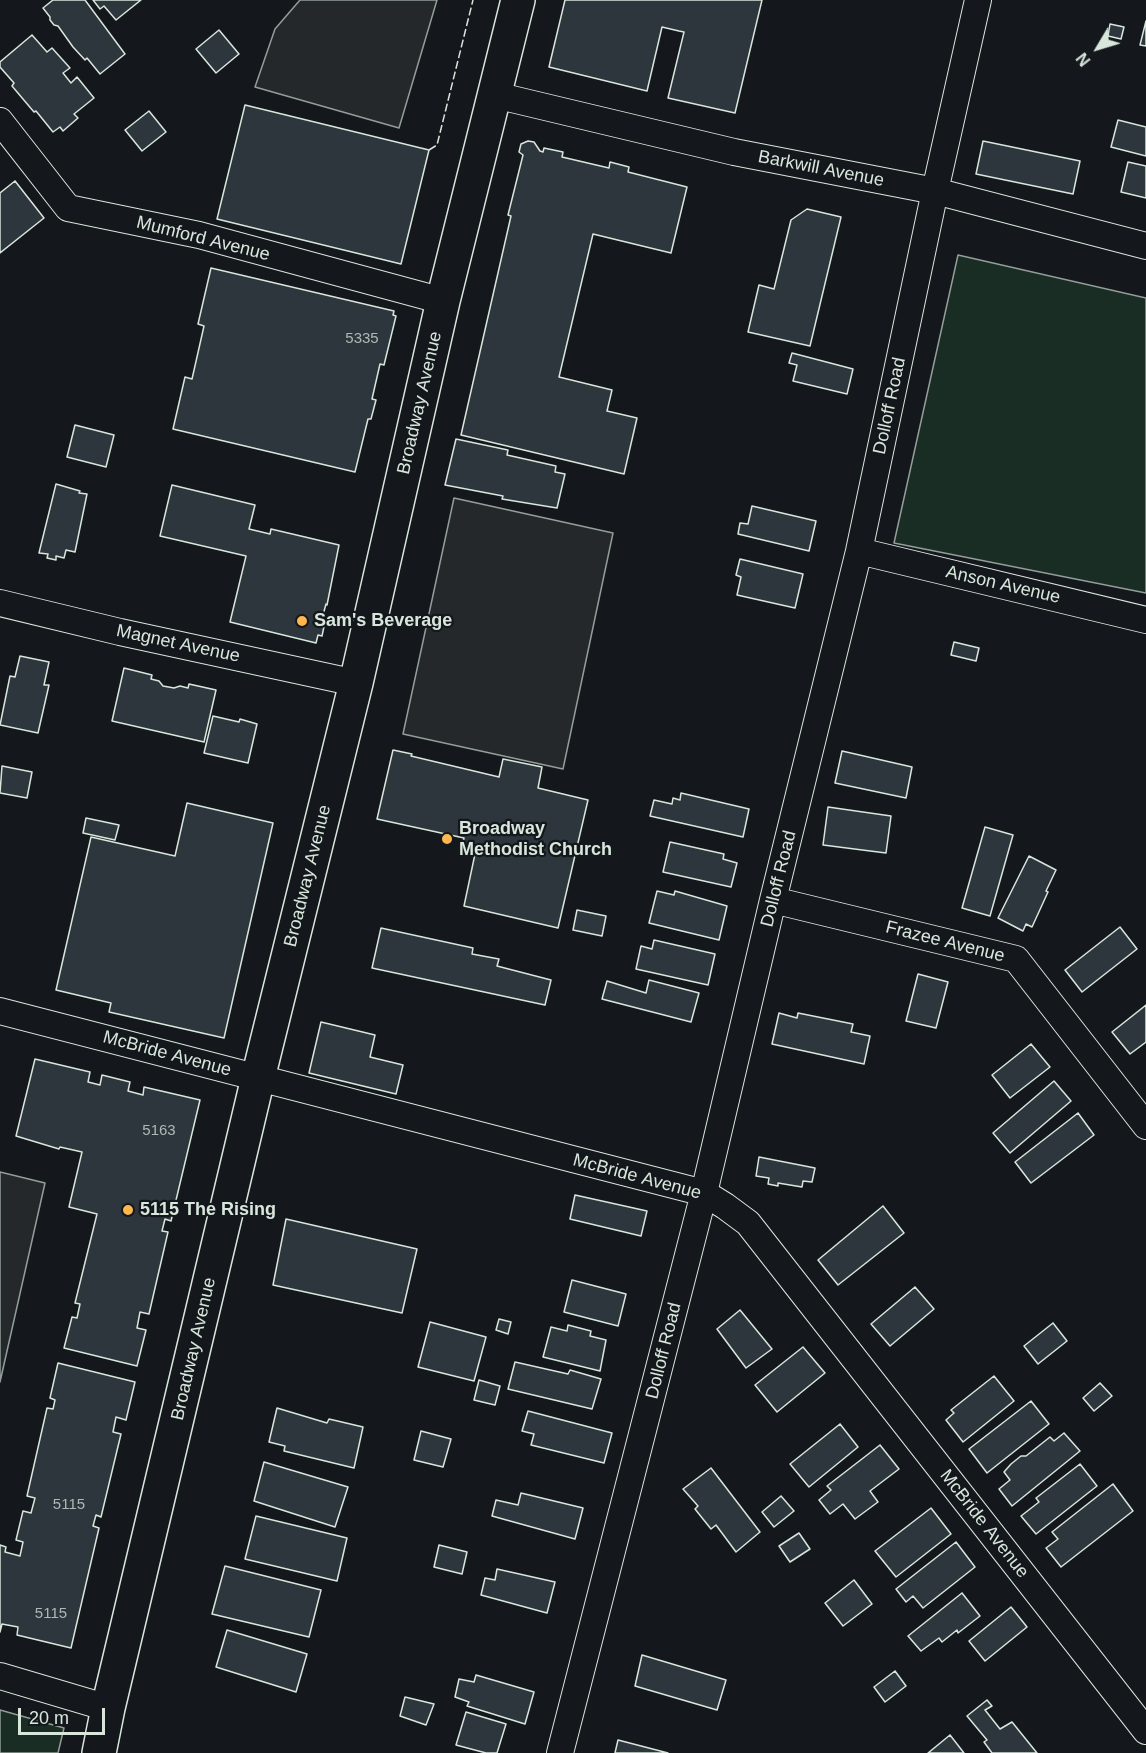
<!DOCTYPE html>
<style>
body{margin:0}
#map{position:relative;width:1146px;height:1753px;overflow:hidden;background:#14181c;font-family:Helvetica,sans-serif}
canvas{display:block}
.north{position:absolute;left:1068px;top:18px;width:60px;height:60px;-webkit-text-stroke:4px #14181c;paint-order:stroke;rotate:232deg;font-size:16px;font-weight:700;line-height:24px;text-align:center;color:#d8e6dc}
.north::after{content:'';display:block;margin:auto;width:21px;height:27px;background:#d8e6dc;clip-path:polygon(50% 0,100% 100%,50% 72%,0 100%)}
.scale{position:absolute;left:18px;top:1708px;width:87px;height:27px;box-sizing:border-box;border:3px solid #d8e6dc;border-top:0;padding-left:8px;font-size:18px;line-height:21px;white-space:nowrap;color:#d8e6dc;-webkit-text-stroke:4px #14181c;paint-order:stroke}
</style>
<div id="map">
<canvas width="1146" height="1753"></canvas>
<div class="north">N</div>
<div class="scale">20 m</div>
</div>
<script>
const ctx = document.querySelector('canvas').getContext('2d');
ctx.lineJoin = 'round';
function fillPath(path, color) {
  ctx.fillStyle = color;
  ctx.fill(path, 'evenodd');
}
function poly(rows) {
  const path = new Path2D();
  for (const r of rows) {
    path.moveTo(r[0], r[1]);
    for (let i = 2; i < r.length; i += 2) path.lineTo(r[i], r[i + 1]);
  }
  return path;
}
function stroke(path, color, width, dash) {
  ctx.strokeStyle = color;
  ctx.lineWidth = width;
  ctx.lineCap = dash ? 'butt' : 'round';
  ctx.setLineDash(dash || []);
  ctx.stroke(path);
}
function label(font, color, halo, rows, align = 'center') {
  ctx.font = font + ' Helvetica,sans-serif';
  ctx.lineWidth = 4.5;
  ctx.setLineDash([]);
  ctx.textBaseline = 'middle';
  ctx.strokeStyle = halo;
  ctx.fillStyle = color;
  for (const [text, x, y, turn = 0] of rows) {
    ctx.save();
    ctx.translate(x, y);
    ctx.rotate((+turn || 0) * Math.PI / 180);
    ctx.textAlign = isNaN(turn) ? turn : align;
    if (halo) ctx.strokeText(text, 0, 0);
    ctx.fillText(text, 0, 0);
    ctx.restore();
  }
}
const green = poly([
 [958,255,1146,298,1146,593,894,543,958,255],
 [0,1710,64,1728,58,1753,0,1753,0,1710]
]);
const parking = poly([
 [300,0,437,0,399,128,255,87,275,29,300,0],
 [454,498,613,533,563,769,403,734,454,498],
 [0,1172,45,1183,0,1382,0,1172]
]);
const building = poly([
 [53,0,85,0,125,54,100,74,87,58,85,60,73,47,58,26,54,25,50,20,50,17,43,8,53,0],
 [93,0,141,0,116,20,104,6,100,9,93,0],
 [565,0,762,0,735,113,668,98,684,32,679,31,662,27,647,91,549,67,565,0],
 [1146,21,1146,46,1140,45,1146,21],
 [1110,24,1124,27,1121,39,1108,36,1110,24],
 [219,30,239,54,216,73,196,49,219,30],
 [32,35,47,52,52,48,70,68,63,73,71,83,77,77,94,98,74,114,78,118,63,131,60,127,53,132,36,111,34,112,12,86,14,83,0,67,0,62,32,35],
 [245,105,429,150,401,264,217,219,245,105],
 [149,111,166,132,142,151,125,130,149,111],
 [1118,120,1146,127,1146,156,1111,147,1118,120],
 [528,141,534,142,540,151,543,152,544,148,563,152,562,157,609,168,610,162,629,167,628,172,687,187,671,253,593,234,559,377,612,390,607,411,637,418,624,474,461,435,511,216,508,215,523,155,519,152,521,144,528,141],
 [983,141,1080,161,1073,194,976,174,983,141],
 [1128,162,1146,166,1146,198,1121,192,1128,162],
 [15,181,44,218,0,253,0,193,15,181],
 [807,209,841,217,810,346,748,332,759,285,774,289,791,220,807,209],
 [211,268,394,311,393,315,396,316,384,365,380,364,372,399,376,400,371,419,368,419,355,472,173,429,185,377,192,379,204,326,198,324,211,268],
 [792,353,853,369,847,394,793,381,797,365,789,363,792,353],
 [75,425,114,435,106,467,67,457,75,425],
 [456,439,508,450,507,455,556,466,555,472,565,474,557,508,502,499,503,496,445,485,456,439],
 [56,484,80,491,79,493,87,494,75,552,66,550,64,558,56,556,56,560,47,558,48,554,39,553,56,484],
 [172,485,255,505,249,529,270,534,271,529,339,545,327,605,326,604,323,615,326,617,322,636,318,635,316,643,230,622,246,556,160,536,172,485],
 [752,506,816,521,809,551,738,534,740,523,748,524,752,506],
 [740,559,803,574,795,608,737,595,741,577,736,575,740,559],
 [954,642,979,648,976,661,951,655,954,642],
 [20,656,49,662,44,685,49,685,38,733,0,725,10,676,15,677,20,656],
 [124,668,152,675,151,679,159,681,163,686,174,688,180,686,188,688,189,684,216,690,204,742,112,721,124,668],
 [213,716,239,722,240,719,257,724,248,763,204,753,213,716],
 [393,750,412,754,411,756,499,777,503,759,542,767,538,788,588,800,558,928,464,906,475,854,461,851,464,838,377,819,393,750],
 [842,751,912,767,906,798,835,783,842,751],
 [2,766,32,772,27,798,0,793,2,766],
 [681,793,749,809,743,837,650,816,654,800,672,804,673,798,680,800,681,793],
 [187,803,273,823,224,1038,109,1012,111,1003,56,990,91,837,175,856,187,803],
 [828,807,891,816,886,853,823,845,828,807],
 [86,818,119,825,115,840,83,833,86,818],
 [985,827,1013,835,990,916,962,908,985,827],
 [670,842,724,854,723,859,737,863,731,887,663,872,670,842],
 [1029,856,1056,870,1046,891,1048,892,1032,927,1026,924,1023,931,998,918,1029,856],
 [657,891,674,895,675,891,727,906,719,940,649,923,657,891],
 [577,910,606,916,602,936,573,930,577,910],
 [1120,927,1137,949,1082,992,1065,970,1120,927],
 [381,928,473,948,472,954,499,959,497,966,551,980,545,1005,372,968,381,928],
 [654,940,715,954,708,985,636,969,641,946,652,949,654,940],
 [918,974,948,982,936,1028,906,1021,918,974],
 [649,980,699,993,691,1022,602,999,607,981,646,993,649,980],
 [1146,1005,1146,1042,1130,1054,1112,1032,1146,1005],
 [779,1013,797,1018,798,1013,853,1024,851,1032,870,1036,864,1064,772,1044,779,1013],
 [321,1022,375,1035,370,1057,403,1065,396,1094,309,1073,321,1022],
 [1031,1044,1050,1067,1010,1098,992,1075,1031,1044],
 [35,1059,90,1072,88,1082,100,1085,102,1075,130,1082,128,1091,143,1095,144,1087,200,1100,171,1221,165,1219,162,1231,168,1232,149,1314,140,1312,137,1328,146,1330,137,1366,64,1348,72,1317,77,1318,80,1304,75,1303,97,1214,69,1207,82,1152,60,1147,59,1149,16,1136,35,1059],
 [1054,1081,1071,1101,1010,1153,993,1133,1054,1081],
 [1078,1113,1094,1135,1031,1183,1015,1162,1078,1113],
 [759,1157,815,1168,812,1182,803,1181,802,1187,778,1183,778,1186,768,1184,769,1178,756,1176,759,1157],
 [575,1195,647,1211,641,1236,570,1219,575,1195],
 [883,1206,904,1233,838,1285,818,1260,883,1206],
 [286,1219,417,1249,402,1313,273,1285,286,1219],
 [572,1280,626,1294,618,1326,564,1312,572,1280],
 [915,1287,934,1309,890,1346,871,1324,915,1287],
 [740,1310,772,1349,746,1368,717,1329,740,1310],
 [499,1319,511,1322,508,1334,496,1330,499,1319],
 [430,1322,486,1337,474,1381,418,1367,430,1322],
 [1053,1323,1067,1341,1038,1364,1024,1346,1053,1323],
 [568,1325,591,1331,590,1336,606,1340,600,1371,543,1357,551,1327,567,1331,568,1325],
 [803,1347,825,1373,777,1412,755,1385,803,1347],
 [515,1362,568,1374,570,1370,601,1379,592,1409,508,1389,515,1362],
 [58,1363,135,1382,126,1420,116,1417,113,1432,121,1434,101,1517,96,1515,93,1526,99,1528,71,1648,17,1635,18,1627,2,1624,0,1632,0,1545,6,1547,5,1552,20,1556,23,1542,16,1540,23,1511,31,1513,35,1498,27,1496,47,1408,53,1409,55,1400,50,1398,58,1363],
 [994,1376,1014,1401,963,1442,946,1420,954,1413,951,1410,994,1376],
 [479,1380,500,1386,495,1405,474,1400,479,1380],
 [1100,1383,1112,1396,1094,1411,1083,1398,1100,1383],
 [1031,1401,1049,1424,987,1473,969,1449,1031,1401],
 [277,1408,327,1423,329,1419,363,1427,354,1468,284,1451,285,1446,269,1442,277,1408],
 [528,1411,612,1433,604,1463,531,1445,534,1434,522,1431,528,1411],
 [840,1424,858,1447,809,1487,790,1464,840,1424],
 [421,1431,451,1439,443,1467,414,1460,421,1431],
 [1064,1433,1080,1451,1012,1506,999,1489,1010,1480,1004,1472,1011,1464,1021,1456,1026,1456,1050,1437,1054,1441,1064,1433],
 [880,1445,899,1469,870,1491,878,1502,855,1519,843,1504,830,1514,819,1500,831,1490,827,1486,880,1445],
 [264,1462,348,1487,335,1527,254,1501,264,1462],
 [1080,1464,1097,1486,1036,1534,1021,1516,1039,1502,1036,1498,1080,1464],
 [711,1468,760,1532,736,1552,716,1525,711,1529,695,1509,698,1506,683,1489,711,1468],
 [1113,1484,1133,1511,1061,1567,1046,1548,1058,1539,1052,1532,1113,1484],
 [521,1493,583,1508,575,1539,492,1516,496,1500,518,1505,521,1493],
 [781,1496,794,1511,774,1527,762,1512,781,1496],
 [931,1508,951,1534,896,1577,875,1551,931,1508],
 [256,1516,347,1538,337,1581,245,1559,256,1516],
 [799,1533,810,1549,790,1562,779,1546,799,1533],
 [956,1542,975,1567,923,1608,913,1596,906,1602,896,1589,956,1542],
 [439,1545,467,1552,462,1574,434,1567,439,1545],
 [225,1566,321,1590,309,1637,212,1614,225,1566],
 [497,1569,555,1582,547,1613,481,1595,485,1578,495,1580,497,1569],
 [854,1580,872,1604,843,1626,825,1603,854,1580],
 [962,1593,980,1616,958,1633,957,1630,942,1642,939,1638,921,1651,908,1636,962,1593],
 [1011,1607,1027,1627,985,1661,969,1641,1011,1607],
 [227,1630,307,1654,296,1692,216,1667,227,1630],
 [642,1655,726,1680,717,1710,635,1686,642,1655],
 [895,1671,906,1686,885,1702,874,1687,895,1671],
 [476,1675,534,1692,525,1724,467,1706,469,1702,455,1697,459,1679,474,1682,476,1675],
 [405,1697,434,1704,426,1725,400,1716,405,1697],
 [987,1700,992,1706,985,1710,1000,1729,1012,1722,1037,1753,992,1753,984,1742,987,1740,967,1716,987,1700],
 [466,1712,506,1724,497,1753,486,1753,456,1745,466,1712],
 [950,1735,964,1753,928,1753,950,1735],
 [618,1740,668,1753,615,1753,618,1740]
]);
const minor = poly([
 [495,95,734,152,935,191,1146,246],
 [0,121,68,208,199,235,443,301],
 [859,551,1146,620],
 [0,603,120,632,356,683],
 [773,900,1016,959,1146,1126],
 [0,1011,704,1193,725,1206,748,1223,1146,1731],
 [0,1676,108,1708],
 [560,1753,704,1193,773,900,859,551,935,191,978,0]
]);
const primary = poly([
 [99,1753,108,1708,258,1078,356,683,443,301,518,0]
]);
const fence = poly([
 [429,150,437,145,473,0]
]);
const markers = [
 [302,621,6,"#ffb74d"],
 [447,839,6,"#ffb74d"],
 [128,1210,6,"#ffb74d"]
];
const numberNames = [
 ["5335",362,339],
 ["5163",159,1131],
 ["5115",69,1505],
 ["5115",51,1614]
];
const streetNames = [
 ["Barkwill Avenue",821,169,11],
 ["Mumford Avenue",203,239,14],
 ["Broadway Avenue",420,403,-77],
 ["Dolloff Road",890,406,-78],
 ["Anson Avenue",1003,585,13],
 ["Magnet Avenue",178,644,12],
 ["Broadway Avenue",308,876,-76],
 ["Dolloff Road",779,879,-76],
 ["Frazee Avenue",945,942,14],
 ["McBride Avenue",167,1054,15],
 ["McBride Avenue",637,1177,15],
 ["Broadway Avenue",194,1349,-77],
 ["Dolloff Road",664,1351,-76],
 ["McBride Avenue",984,1524,52]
];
const poiNames = [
 ["Sam's Beverage",314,621],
 ["Broadway",459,829],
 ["Methodist Church",459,850],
 ["5115 The Rising",140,1210]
];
fillPath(green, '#1a2d24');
stroke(green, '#939e99', 1.5);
fillPath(parking, '#24282b');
stroke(parking, '#939e99', 1.5);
fillPath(building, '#2c363c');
stroke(building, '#d8e6dc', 1.5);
stroke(minor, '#d8e6dc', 28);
stroke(primary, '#d8e6dc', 36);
stroke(minor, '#14181c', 26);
stroke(primary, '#14181c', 33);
stroke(fence, '#d8e6dc', 1.5, [8, 3]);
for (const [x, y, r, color] of markers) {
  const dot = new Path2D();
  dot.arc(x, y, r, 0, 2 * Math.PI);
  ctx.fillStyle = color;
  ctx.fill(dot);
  stroke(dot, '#14181c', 2);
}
label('15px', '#adbab4', null, numberNames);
label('18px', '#d8e6dc', '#14181c', streetNames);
label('bold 18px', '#d8e6dc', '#14181c', poiNames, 'left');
</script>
